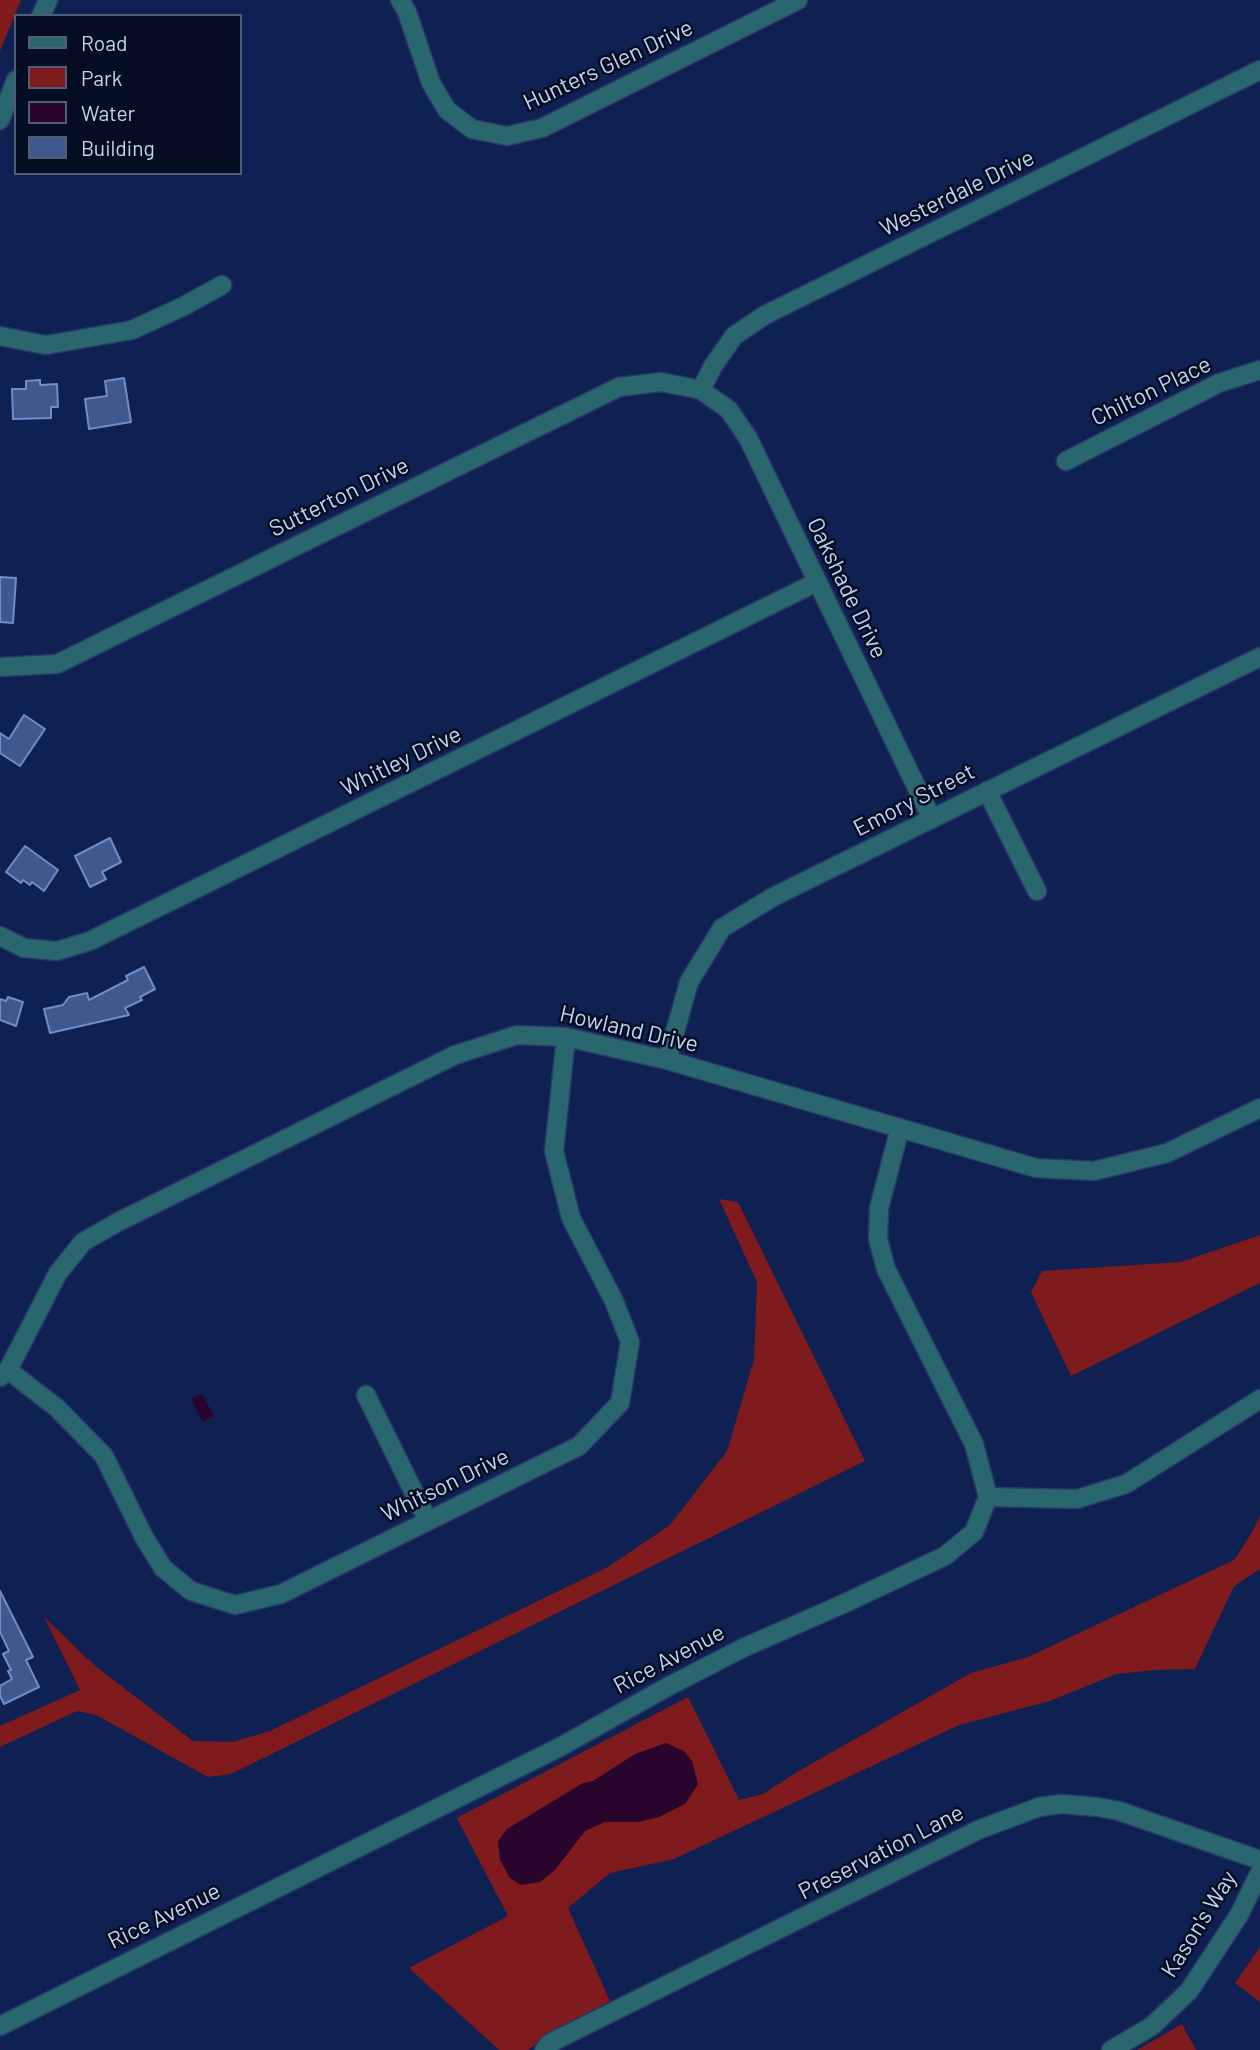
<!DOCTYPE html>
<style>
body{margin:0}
#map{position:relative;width:1260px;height:2050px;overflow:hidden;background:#0e2152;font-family:Barlow,sans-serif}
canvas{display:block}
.legend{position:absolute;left:14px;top:14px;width:228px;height:161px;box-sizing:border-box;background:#050d23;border:2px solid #515c76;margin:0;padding:9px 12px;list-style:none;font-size:21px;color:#c4d3f2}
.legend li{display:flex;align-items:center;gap:14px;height:35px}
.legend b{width:35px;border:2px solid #515c76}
</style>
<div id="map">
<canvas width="1260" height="2050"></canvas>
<ul class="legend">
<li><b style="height:9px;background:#29666d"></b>Road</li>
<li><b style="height:19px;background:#7f1a1d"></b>Park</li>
<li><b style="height:19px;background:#29042c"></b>Water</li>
<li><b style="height:19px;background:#40588e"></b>Building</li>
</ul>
</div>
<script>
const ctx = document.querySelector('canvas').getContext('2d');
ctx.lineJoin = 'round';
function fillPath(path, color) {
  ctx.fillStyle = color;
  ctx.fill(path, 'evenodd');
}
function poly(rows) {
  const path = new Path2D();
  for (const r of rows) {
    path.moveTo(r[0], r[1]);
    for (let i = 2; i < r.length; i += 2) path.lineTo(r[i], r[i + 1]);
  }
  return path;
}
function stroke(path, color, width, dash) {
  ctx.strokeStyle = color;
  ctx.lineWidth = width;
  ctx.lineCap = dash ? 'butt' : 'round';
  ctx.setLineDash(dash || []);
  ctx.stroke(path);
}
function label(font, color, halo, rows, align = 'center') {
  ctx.font = font + ' Barlow,sans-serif';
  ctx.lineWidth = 5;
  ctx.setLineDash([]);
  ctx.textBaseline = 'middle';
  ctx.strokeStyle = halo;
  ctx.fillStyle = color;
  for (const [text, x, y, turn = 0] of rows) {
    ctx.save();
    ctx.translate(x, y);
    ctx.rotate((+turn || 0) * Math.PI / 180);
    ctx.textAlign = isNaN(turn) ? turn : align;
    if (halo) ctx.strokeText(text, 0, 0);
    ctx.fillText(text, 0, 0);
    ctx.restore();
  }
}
const green = poly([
 [0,0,21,0,0,51],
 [719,1199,738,1202,865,1461,231,1774,208,1777,96,1715,77,1711,0,1747,0,1726,80,1690,44,1617,94,1665,193,1741,233,1742,270,1731,608,1567,670,1525,727,1451,754,1360,757,1282],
 [1260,1235,1260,1283,1071,1376,1031,1292,1042,1271,1181,1262],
 [1260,1516,1260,1569,1234,1586,1195,1669,1156,1670,1116,1674,1050,1701,959,1725,674,1859,610,1873,568,1908,610,2001,553,2031,528,2050,499,2050,409,1968,508,1916,457,1818,688,1697,739,1800,763,1794,797,1772,971,1673,1028,1657,1234,1560,1248,1539],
 [1260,1947,1260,2002,1235,1983],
 [1182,2024,1196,2050,1137,2050]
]);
const water = poly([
 [202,1394,214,1416,203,1422,191,1399],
 [666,1743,684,1751,692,1761,698,1784,685,1804,659,1817,638,1822,605,1822,585,1831,555,1870,540,1882,521,1885,510,1878,500,1860,498,1841,507,1829,583,1783,593,1781,635,1754]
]);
const building = poly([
 [124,378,131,422,89,429,85,399,107,396,105,381,124,378],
 [40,380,40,385,57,384,58,407,51,407,51,418,13,419,12,389,26,389,26,381,40,380],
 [0,577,16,578,13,623,0,622,0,577],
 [24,715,45,729,20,766,0,753,0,733,9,739,24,715],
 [110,838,121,862,102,872,106,879,90,887,75,856,110,838],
 [25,846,58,870,44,891,32,882,30,885,23,880,21,883,6,872,25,846],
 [144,967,155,989,140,997,142,1000,125,1008,129,1015,50,1033,44,1009,63,1005,69,997,87,993,89,1000,128,980,126,976,144,967],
 [8,997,23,1002,16,1026,0,1020,0,999,6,1001,8,997],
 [0,1591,33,1657,26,1660,39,1687,4,1704,0,1696,0,1686,12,1679,8,1671,11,1670,3,1654,9,1651,0,1632,0,1591]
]);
const minor = poly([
 [400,0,407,12,431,83,447,110,472,129,507,136,542,128,798,0],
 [41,16,48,0],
 [0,120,16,80],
 [0,336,46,345,132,330,184,306,222,285],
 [701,390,713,366,734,336,765,315,1260,70],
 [1066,461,1219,383,1260,370],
 [0,667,57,664,619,387,661,382,701,390,729,410,748,438,932,819],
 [987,791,1037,891],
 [0,936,24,948,57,951,90,941,817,582],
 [667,1060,689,982,722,928,773,897,1260,657],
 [8,1370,57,1408,104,1456,144,1537,163,1568,191,1591,235,1605,281,1594,579,1446,620,1403,630,1342,614,1301,571,1218,554,1151,566,1037],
 [0,1377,8,1370,58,1273,83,1242,118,1222,455,1055,517,1035,566,1037,667,1060,1036,1168,1094,1171,1167,1153,1260,1108],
 [366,1395,428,1521],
 [988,1497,1077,1499,1126,1484,1260,1399],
 [0,2026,560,1747,669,1686,743,1648,843,1604,945,1556,974,1532,988,1497,974,1444,886,1269,878,1239,879,1208,900,1128],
 [544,2050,550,2043,978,1830,1039,1807,1061,1804,1098,1807,1119,1811,1260,1860],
 [1111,2050,1152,2026,1189,1991,1239,1915,1260,1872]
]);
const streetNames = [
 ["Hunters Glen Drive",608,65,-25],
 ["Westerdale Drive",957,193,-26],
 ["Chilton Place",1151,391,-26],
 ["Sutterton Drive",339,497,-26],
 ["Oakshade Drive",847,588,64],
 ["Whitley Drive",401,761,-26],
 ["Emory Street",914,800,-27],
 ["Howland Drive",629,1029,13],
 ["Whitson Drive",445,1485,-26],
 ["Rice Avenue",669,1659,-28],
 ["Preservation Lane",881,1852,-27],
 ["Rice Avenue",164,1916,-26],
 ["Kason's Way",1199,1924,-58]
];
fillPath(green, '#7f1a1d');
fillPath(water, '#29042c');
fillPath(building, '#40588e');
stroke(building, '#718cc6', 2);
stroke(minor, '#273a68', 21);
stroke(minor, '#29666d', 18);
label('23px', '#c4d3f2', '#050d23', streetNames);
</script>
